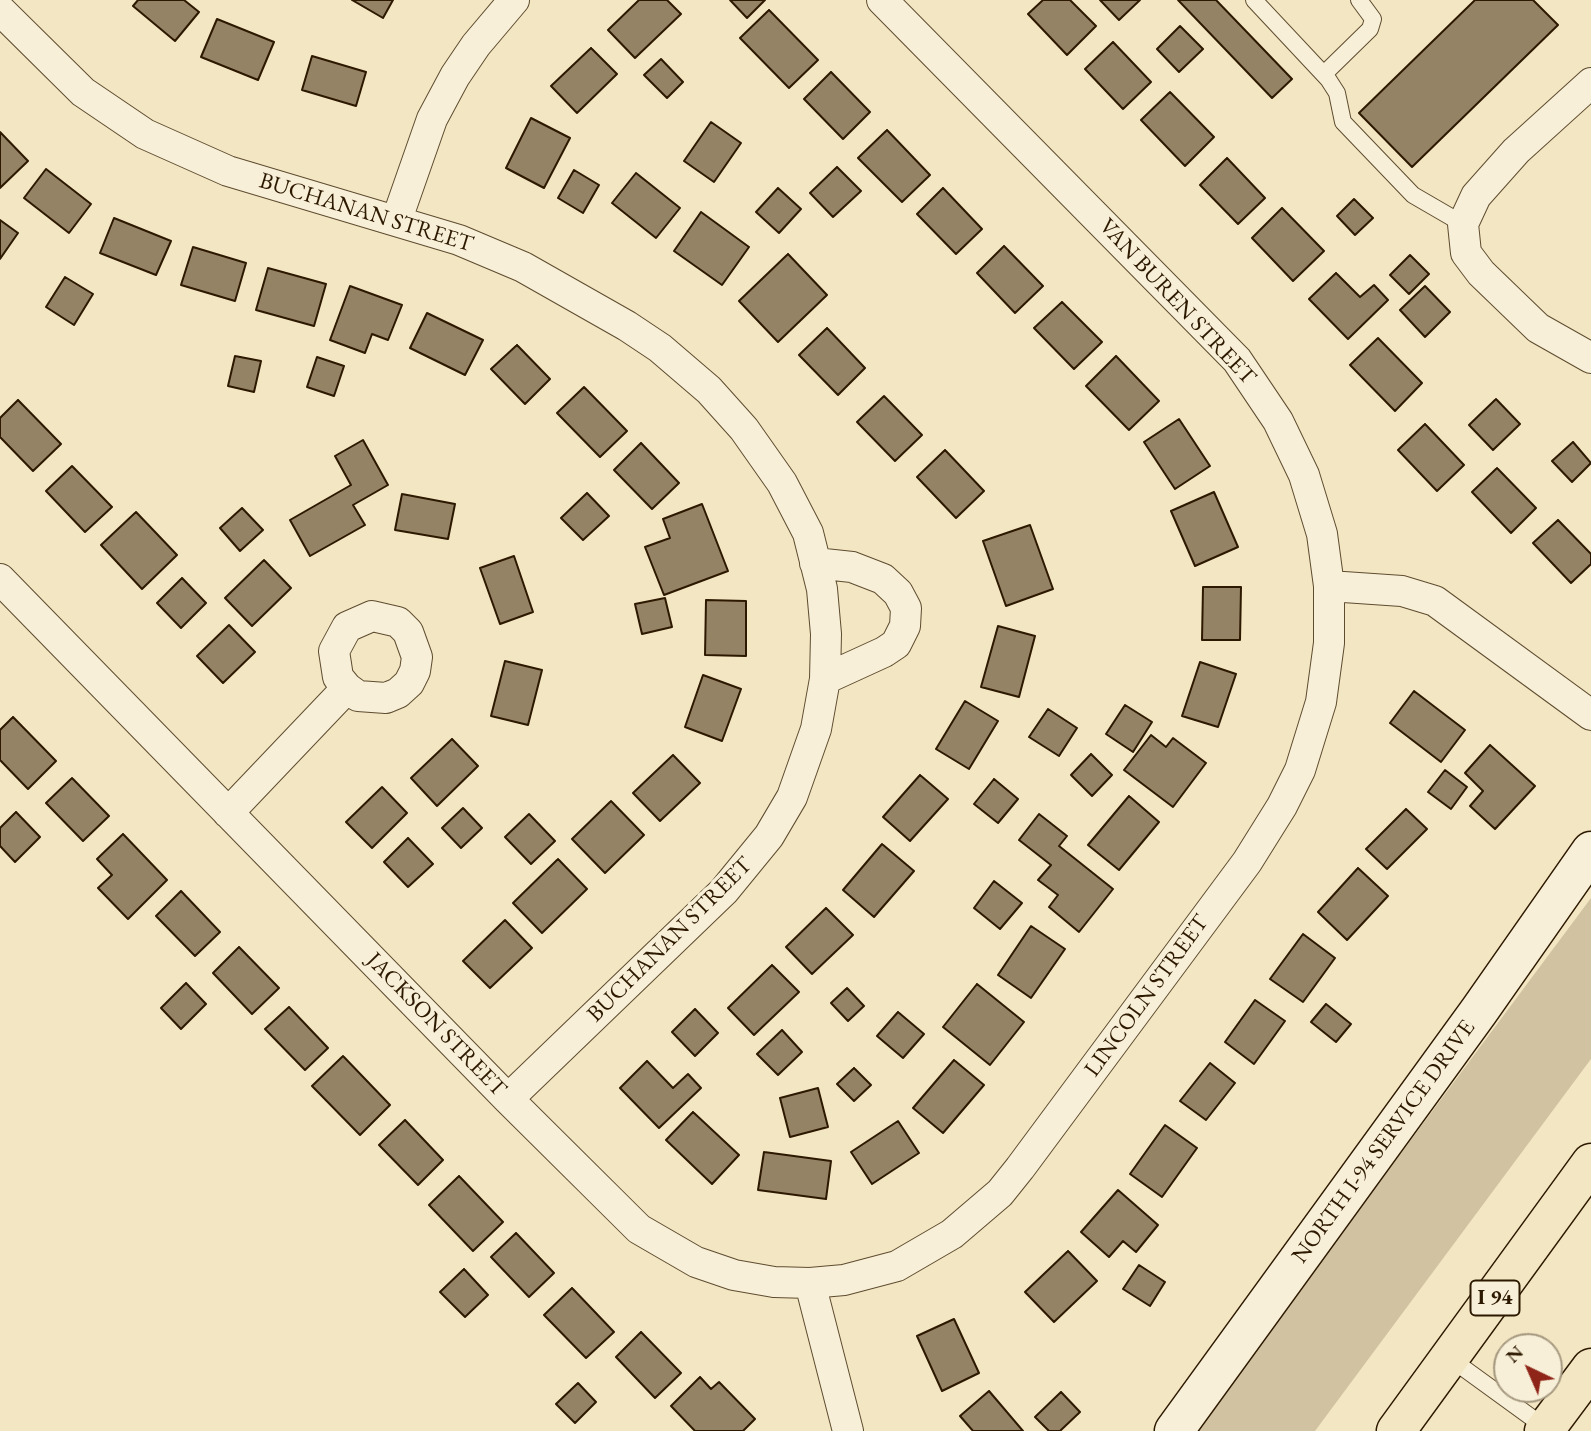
<!DOCTYPE html>
<style>
body{margin:0}
#map{position:relative;width:1591px;height:1431px;overflow:hidden;background:#f3e6c2;font-family:"EB Garamond",serif}
canvas{display:block}
.north{position:absolute;left:1493px;top:1333px;width:70px;height:70px;box-sizing:border-box;background:#f7efd7;border:2px solid #a69981;border-radius:50%;rotate:316deg;font-size:19px;font-weight:700;line-height:28px;text-align:center;color:#2d1800}
.north::after{content:'';display:block;margin:auto;width:24px;height:32px;background:#8f2418;clip-path:polygon(50% 0,100% 100%,50% 72%,0 100%)}
</style>
<div id="map">
<canvas width="1591" height="1431"></canvas>
<div class="north">N</div>
</div>
<script>
const ctx = document.querySelector('canvas').getContext('2d');
ctx.lineJoin = 'round';
function fillPath(path, color) {
  ctx.fillStyle = color;
  ctx.fill(path, 'evenodd');
}
function poly(rows) {
  const path = new Path2D();
  for (const r of rows) {
    path.moveTo(r[0], r[1]);
    for (let i = 2; i < r.length; i += 2) path.lineTo(r[i], r[i + 1]);
  }
  return path;
}
function stroke(path, color, width, dash) {
  ctx.strokeStyle = color;
  ctx.lineWidth = width;
  ctx.lineCap = dash ? 'butt' : 'round';
  ctx.setLineDash(dash || []);
  ctx.stroke(path);
}
function label(font, color, halo, rows, align = 'center') {
  ctx.font = font + ' "EB Garamond",serif';
  ctx.lineWidth = 7;
  ctx.setLineDash([]);
  ctx.textBaseline = 'middle';
  ctx.strokeStyle = halo;
  ctx.fillStyle = color;
  for (const [text, x, y, turn = 0] of rows) {
    ctx.save();
    ctx.translate(x, y);
    ctx.rotate((+turn || 0) * Math.PI / 180);
    ctx.textAlign = isNaN(turn) ? turn : align;
    if (halo) ctx.strokeText(text, 0, 0);
    ctx.fillText(text, 0, 0);
    ctx.restore();
  }
}
const green = poly([
 [1591,898,1591,1059,1315,1431,1194,1431]
]);
const building = poly([
 [138,0,184,0,199,12,175,41,133,6,138,0],
 [352,0,393,0,383,18,352,0],
 [639,0,667,0,681,14,635,58,608,30,639,0],
 [730,0,765,0,747,18,730,0],
 [1043,0,1070,0,1096,26,1067,55,1028,14,1043,0],
 [1100,0,1140,0,1119,20,1100,0],
 [1178,0,1216,0,1292,79,1272,98,1178,0],
 [1475,0,1533,0,1558,25,1412,167,1359,113,1475,0],
 [769,10,818,60,789,88,740,38,769,10],
 [217,19,274,42,258,80,201,57,217,19],
 [1180,26,1203,49,1179,72,1157,49,1180,26],
 [1113,42,1151,82,1123,109,1085,69,1113,42],
 [591,48,617,74,577,113,551,86,591,48],
 [312,56,366,72,356,106,302,90,312,56],
 [661,59,683,82,667,98,644,75,661,59],
 [831,72,870,112,843,139,804,99,831,72],
 [1170,92,1214,137,1185,166,1141,120,1170,92],
 [531,118,570,138,544,188,506,168,531,118],
 [711,122,741,143,714,182,684,161,711,122],
 [887,130,930,175,902,202,858,158,887,130],
 [0,132,28,161,0,188,0,132],
 [1227,158,1265,198,1238,224,1200,185,1227,158],
 [837,167,861,191,833,217,810,193,837,167],
 [46,169,91,204,69,233,24,198,46,169],
 [574,170,599,185,583,213,558,198,574,170],
 [636,173,680,208,656,238,612,203,636,173],
 [778,188,801,209,779,233,756,212,778,188],
 [943,188,982,229,956,254,917,214,943,188],
 [1354,199,1373,218,1355,235,1337,216,1354,199],
 [1282,208,1324,251,1293,281,1252,238,1282,208],
 [701,212,749,247,722,285,674,251,701,212],
 [114,218,171,241,156,275,100,253,114,218],
 [0,220,18,233,0,259,0,220],
 [1004,246,1043,286,1015,313,977,273,1004,246],
 [193,247,246,263,235,301,181,285,193,247],
 [788,254,827,295,778,342,739,301,788,254],
 [1410,255,1429,274,1409,294,1390,275,1410,255],
 [268,268,326,284,314,326,256,310,268,268],
 [1336,273,1360,297,1374,285,1388,300,1348,339,1309,299,1336,273],
 [65,277,93,294,74,325,46,307,65,277],
 [350,286,402,305,388,340,372,334,365,353,330,340,350,286],
 [1425,286,1450,312,1425,337,1400,310,1425,286],
 [1062,302,1102,342,1074,369,1034,328,1062,302],
 [427,313,483,340,465,375,410,348,427,313],
 [827,328,865,368,838,395,799,355,827,328],
 [1378,338,1422,383,1395,411,1350,365,1378,338],
 [517,345,550,379,525,404,491,369,517,345],
 [235,356,261,361,254,392,228,386,235,356],
 [1116,356,1159,401,1129,430,1086,386,1116,356],
 [317,357,344,366,334,396,307,387,317,357],
 [584,387,627,431,600,457,557,413,584,387],
 [884,396,922,435,895,461,857,422,884,396],
 [1496,399,1520,424,1493,450,1469,425,1496,399],
 [18,400,61,444,33,471,0,437,0,418,18,400],
 [1179,419,1210,466,1175,489,1144,442,1179,419],
 [1425,424,1464,465,1437,491,1398,450,1425,424],
 [363,440,388,485,353,505,365,525,310,556,290,520,351,485,335,456,363,440],
 [1573,442,1591,463,1572,482,1552,461,1573,442],
 [641,443,679,483,652,509,614,470,641,443],
 [945,450,984,491,956,518,917,477,945,450],
 [72,466,112,507,85,532,46,491,72,466],
 [1497,468,1536,508,1511,533,1472,492,1497,468],
 [1214,492,1238,547,1195,566,1171,511,1214,492],
 [587,493,609,516,583,540,561,518,587,493],
 [402,494,455,504,448,539,395,530,402,494],
 [702,504,728,571,664,595,645,547,670,538,663,519,702,504],
 [242,508,263,530,240,551,220,528,242,508],
 [136,512,177,555,142,589,101,545,136,512],
 [1558,520,1591,554,1591,564,1571,583,1533,543,1558,520],
 [1030,525,1053,589,1006,606,983,541,1030,525],
 [514,556,533,612,500,624,480,568,514,556],
 [264,560,291,588,252,626,225,598,264,560],
 [182,578,206,603,181,628,157,603,182,578],
 [1203,587,1241,587,1240,640,1202,640,1203,587],
 [665,598,672,627,642,634,635,604,665,598],
 [706,600,746,601,746,656,705,655,706,600],
 [229,625,255,652,223,683,197,656,229,625],
 [998,626,1035,636,1019,697,981,687,998,626],
 [505,661,542,670,528,725,491,716,505,661],
 [1200,662,1236,674,1218,727,1182,716,1200,662],
 [703,675,741,689,722,741,685,727,703,675],
 [1414,691,1465,730,1441,762,1390,723,1414,691],
 [965,701,998,721,969,769,936,749,965,701],
 [1125,705,1152,722,1133,752,1106,734,1125,705],
 [1048,709,1077,728,1059,756,1029,737,1048,709],
 [13,717,56,761,28,789,0,760,0,730,13,717],
 [1151,735,1166,747,1173,738,1206,763,1173,807,1124,770,1151,735],
 [452,739,478,766,437,806,411,778,452,739],
 [1490,745,1535,786,1495,829,1470,806,1483,791,1465,773,1490,745],
 [1091,754,1112,775,1092,796,1071,775,1091,754],
 [673,755,700,783,660,821,633,793,673,755],
 [1445,770,1467,787,1451,809,1428,792,1445,770],
 [920,775,948,799,910,841,883,817,920,775],
 [72,778,109,816,83,841,46,803,72,778],
 [994,779,1018,799,998,823,974,804,994,779],
 [382,787,407,813,372,848,346,822,382,787],
 [1129,796,1159,822,1119,870,1088,845,1129,796],
 [611,801,644,835,605,873,572,839,611,801],
 [463,808,482,828,461,848,442,828,463,808],
 [1406,809,1427,829,1387,869,1366,849,1406,809],
 [16,812,40,837,15,862,0,846,0,828,16,812],
 [529,814,555,841,531,864,505,837,529,814],
 [1039,814,1067,836,1059,846,1113,889,1079,932,1049,907,1058,895,1038,880,1051,865,1019,840,1039,814],
 [123,834,167,880,128,919,98,888,112,875,97,859,123,834],
 [408,838,433,864,408,887,384,862,408,838],
 [882,844,914,871,874,917,843,890,882,844],
 [558,859,587,889,542,933,513,903,558,859],
 [1358,868,1388,896,1347,940,1318,912,1358,868],
 [994,881,1022,903,1000,929,974,908,994,881],
 [181,891,220,932,195,956,156,916,181,891],
 [826,908,853,935,812,974,786,947,826,908],
 [505,920,532,948,490,988,463,961,505,920],
 [1031,926,1065,949,1031,998,998,975,1031,926],
 [1303,934,1335,958,1303,1002,1270,979,1303,934],
 [239,947,279,988,252,1014,213,973,239,947],
 [772,965,799,992,754,1035,728,1008,772,965],
 [186,983,206,1004,181,1029,161,1008,186,983],
 [977,984,1024,1022,990,1065,943,1027,977,984],
 [847,988,864,1006,848,1021,831,1003,847,988],
 [1255,1000,1285,1021,1254,1064,1225,1042,1255,1000],
 [1326,1004,1351,1024,1336,1042,1311,1022,1326,1004],
 [289,1007,328,1048,305,1070,265,1029,289,1007],
 [695,1009,718,1033,695,1056,672,1032,695,1009],
 [898,1012,924,1034,903,1058,877,1036,898,1012],
 [782,1030,802,1052,778,1075,757,1054,782,1030],
 [343,1056,390,1105,360,1135,312,1086,343,1056],
 [954,1060,984,1085,943,1133,913,1108,954,1060],
 [647,1061,673,1088,688,1074,701,1088,659,1128,620,1088,647,1061],
 [1210,1063,1235,1083,1206,1120,1180,1101,1210,1063],
 [854,1068,871,1085,854,1101,837,1084,854,1068],
 [818,1088,828,1127,790,1137,780,1098,818,1088],
 [693,1112,739,1155,712,1184,666,1140,693,1112],
 [405,1120,443,1160,418,1185,379,1145,405,1120],
 [898,1121,919,1153,872,1184,851,1152,898,1121],
 [1165,1125,1197,1148,1162,1197,1130,1174,1165,1125],
 [764,1152,831,1161,826,1199,758,1190,764,1152],
 [459,1176,503,1222,473,1251,429,1205,459,1176],
 [1118,1190,1158,1225,1136,1252,1123,1241,1109,1257,1081,1232,1118,1190],
 [516,1233,554,1273,529,1297,491,1257,516,1233],
 [1068,1251,1097,1281,1054,1322,1025,1292,1068,1251],
 [1139,1265,1165,1282,1150,1306,1123,1289,1139,1265],
 [464,1269,488,1295,465,1317,440,1292,464,1269],
 [572,1288,614,1332,586,1358,544,1315,572,1288],
 [954,1319,979,1373,942,1391,917,1336,954,1319],
 [641,1332,681,1373,655,1398,616,1357,641,1332],
 [700,1377,711,1389,719,1382,755,1419,743,1431,695,1431,671,1406,700,1377],
 [578,1383,596,1402,575,1423,556,1404,578,1383],
 [989,1391,1023,1431,973,1431,960,1416,989,1391],
 [1061,1392,1080,1412,1060,1431,1049,1431,1035,1417,1061,1392]
]);
const lane = poly([
 [1254,0,1328,79,1337,93,1343,122,1413,195,1463,224],
 [1324,74,1370,29,1373,19,1359,0],
 [1451,1359,1546,1428]
]);
const street = poly([
 [0,10,83,92,145,134,228,171,459,240,523,267,627,326,660,348,709,390,744,429,782,483,808,533,822,589,826,634,825,679,816,729,792,797,769,836,724,891,508,1099],
 [1591,83,1516,151,1476,196,1463,224,1466,253,1481,273,1538,328,1591,358],
 [397,219,432,119,455,76,476,45,514,0],
 [815,563,852,567,883,579,898,593,906,608,905,626,896,644,884,652,825,679],
 [0,579,508,1099,639,1229,696,1262,734,1275,774,1282,810,1283,844,1280,897,1266,952,1234,1000,1193,1020,1168,1247,862,1282,806,1300,770,1321,702,1329,643,1329,586,1322,534,1304,475,1278,421,1237,360,882,0],
 [1329,586,1402,591,1435,601,1591,715],
 [228,813,347,688,358,696,386,698,398,693,409,683,415,671,417,657,408,632,398,622,372,616,347,627,334,651,338,677,347,688],
 [810,1283,848,1431]
]);
const secondary = poly([
 [1174,1431,1479,1011,1591,851]
]);
const highway = poly([
 [1396,1431,1591,1163],
 [1544,1431,1591,1368]
]);
const shields = [
 [1495,1298,49]
];
const shieldNames = [
 ["I 94",1495,1298]
];
const streetNames = [
 ["BUCHANAN STREET",366,213,17],
 ["VAN BUREN STREET",1177,302,47],
 ["BUCHANAN STREET",670,940,-45],
 ["LINCOLN STREET",1147,996,-54],
 ["JACKSON STREET",436,1025,46],
 ["NORTH I-94 SERVICE DRIVE",1384,1142,-54]
];
fillPath(green, '#d1c3a1');
fillPath(building, '#948365');
stroke(building, '#2d1800', 2);
stroke(lane, '#5e4c30', 18);
stroke(street, '#5e4c30', 32);
stroke(secondary, '#2d1800', 41);
stroke(highway, '#2d1800', 41);
stroke(lane, '#f7efd7', 16);
stroke(street, '#f7efd7', 30);
stroke(secondary, '#f7efd7', 38);
stroke(highway, '#f3e6c2', 38);
for (const [x, y, w] of shields) {
  const box = new Path2D();
  box.roundRect(x - w / 2, y - 17.5, w, 35, 5);
  ctx.fillStyle = '#f7efd7';
  ctx.fill(box);
  stroke(box, '#2d1800', 2);
}
label('bold 21px', '#2d1800', null, shieldNames);
label('23px', '#2d1800', '#f7efd7', streetNames);
</script>
